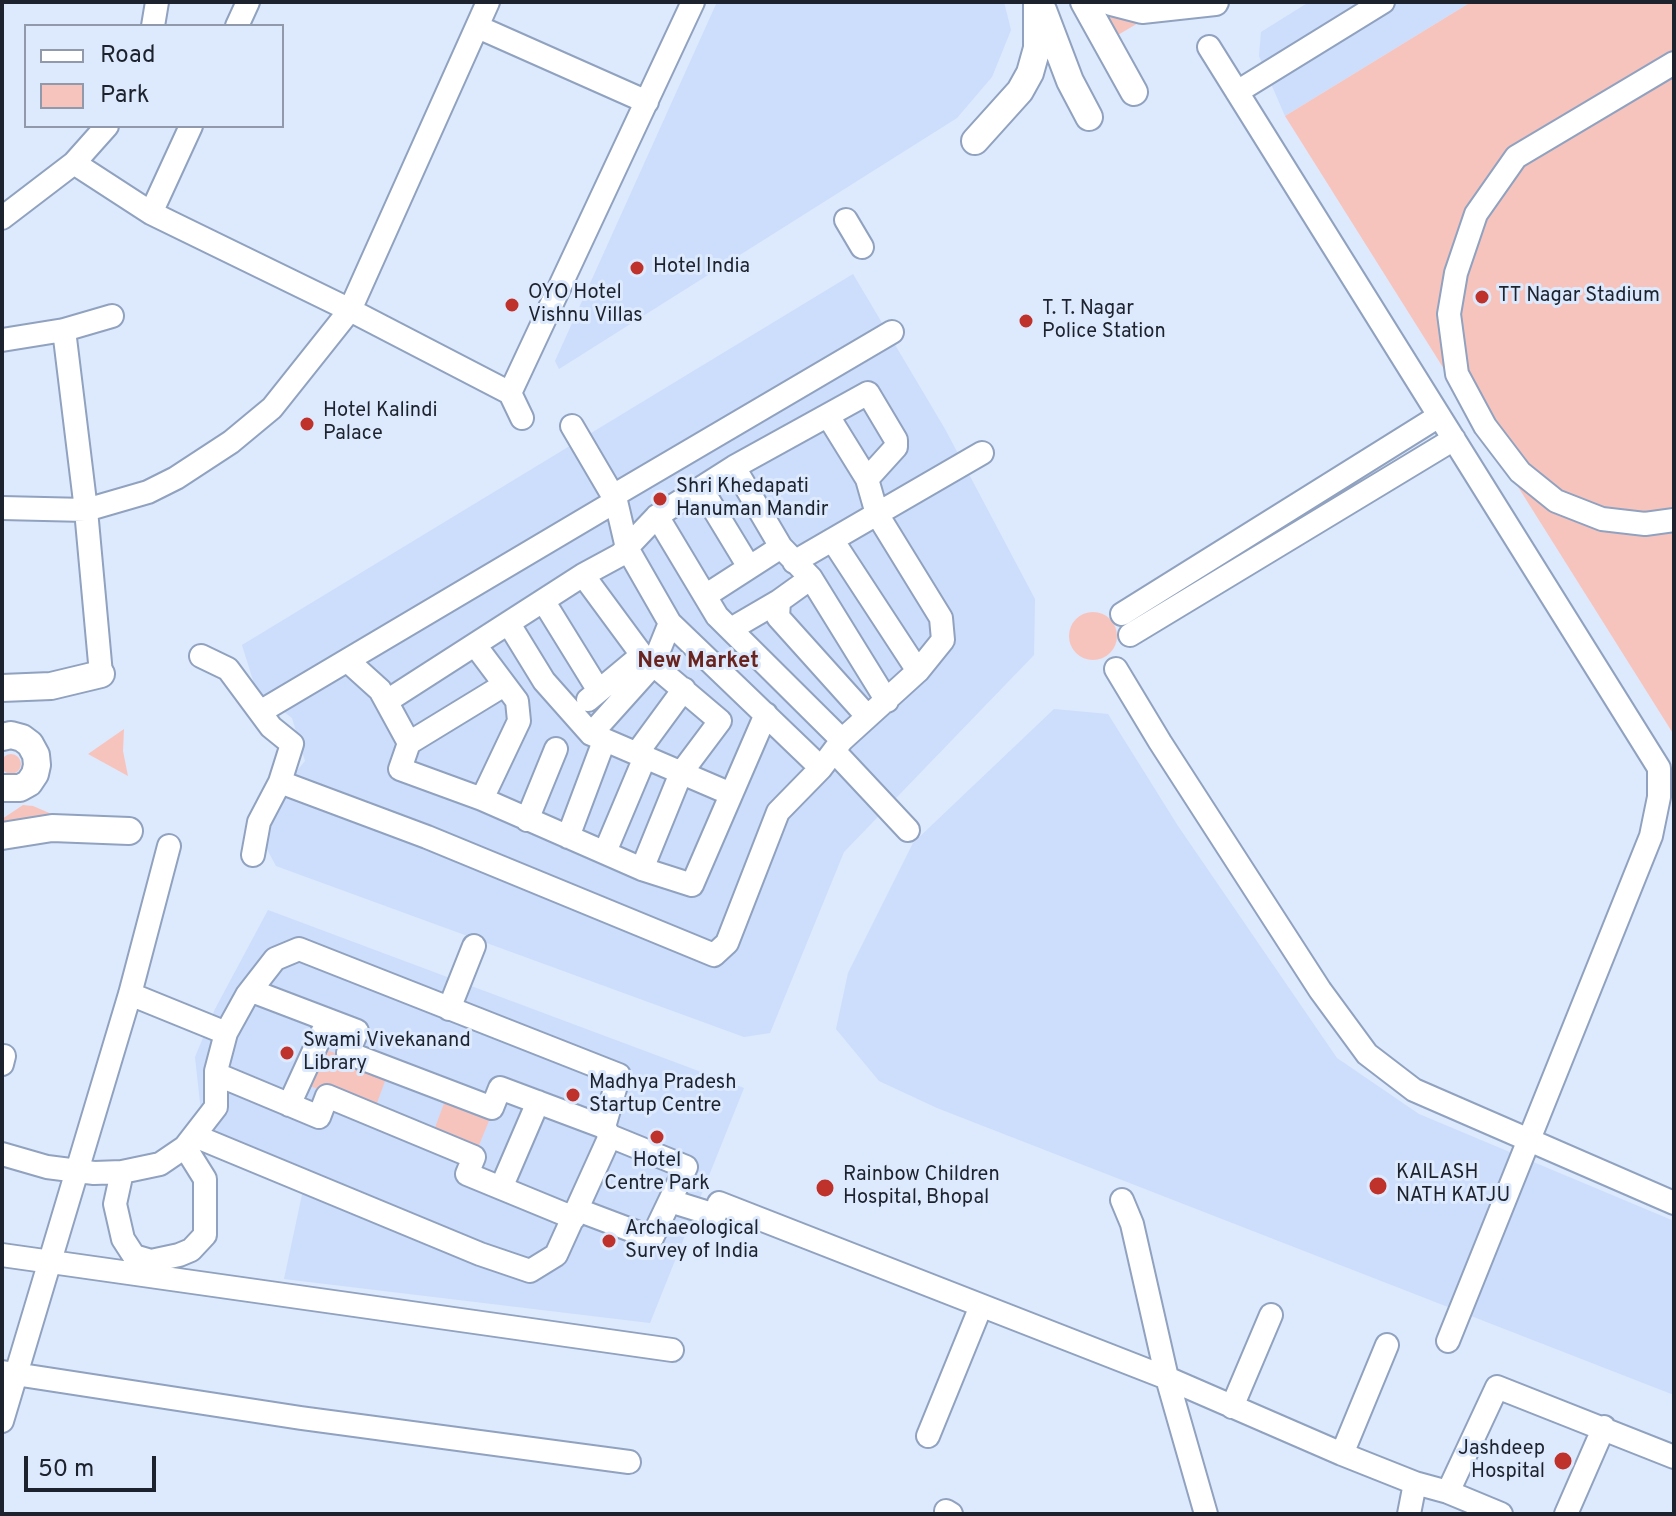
<!DOCTYPE html>
<style>
body{margin:0}
#map{position:relative;width:1676px;height:1516px;overflow:hidden;background:#dde9fc;font-family:Overpass,sans-serif}
canvas{display:block}
.frame{position:absolute;inset:0;border:4px solid #1c232e;pointer-events:none}
.legend{position:absolute;left:24px;top:24px;width:260px;height:104px;box-sizing:border-box;background:#dde9fc;border:2px solid #909aaa;margin:0;padding:10px 14px;list-style:none;font-size:24px;color:#1c232e}
.legend li{display:flex;align-items:center;gap:16px;height:40px}
.legend b{width:40px;border:2px solid #909aaa}
.scale{position:absolute;left:24px;top:1456px;width:132px;height:36px;box-sizing:border-box;border:4px solid #1c232e;border-top:0;padding-left:10px;font-size:24px;line-height:28px;white-space:nowrap;color:#1c232e;-webkit-text-stroke:6px #dde9fc;paint-order:stroke}
</style>
<div id="map">
<canvas width="1676" height="1516"></canvas>
<div class="frame"></div>
<ul class="legend">
<li><b style="height:10px;background:#fff"></b>Road</li>
<li><b style="height:22px;background:#f7c4bd"></b>Park</li>
</ul>
<div class="scale">50 m</div>
</div>
<script>
const ctx = document.querySelector('canvas').getContext('2d');
ctx.lineJoin = 'round';
function fillPath(path, color) {
  ctx.fillStyle = color;
  ctx.fill(path, 'evenodd');
}
function poly(rows) {
  const path = new Path2D();
  for (const r of rows) {
    if (r.length === 3) {
      path.moveTo(r[0] + r[2], r[1]);
      path.arc(r[0], r[1], r[2], 0, 2 * Math.PI);
      continue;
    }
    path.moveTo(r[0], r[1]);
    for (let i = 2; i < r.length; i += 2) path.lineTo(r[i], r[i + 1]);
  }
  return path;
}
function stroke(path, color, width, dash) {
  ctx.strokeStyle = color;
  ctx.lineWidth = width;
  ctx.lineCap = dash ? 'butt' : 'round';
  ctx.setLineDash(dash || []);
  ctx.stroke(path);
}
function label(font, color, halo, rows, align = 'center') {
  ctx.font = font + ' Overpass,sans-serif';
  ctx.lineWidth = 6;
  ctx.setLineDash([]);
  ctx.textBaseline = 'middle';
  ctx.strokeStyle = halo;
  ctx.fillStyle = color;
  for (const [text, x, y, turn = 0] of rows) {
    ctx.save();
    ctx.translate(x, y);
    ctx.rotate((+turn || 0) * Math.PI / 180);
    ctx.textAlign = isNaN(turn) ? turn : align;
    if (halo) ctx.strokeText(text, 0, 0);
    ctx.fillText(text, 0, 0);
    ctx.restore();
  }
}
const built = poly([
 [717,2,1004,2,1011,30,992,77,957,118,559,369,555,361],
 [1309,2,1471,2,1285,116,1259,56,1261,32],
 [853,274,945,429,1035,599,1034,655,844,852,770,1033,744,1037,276,866,261,838,280,791,305,761,292,718,256,690,242,645],
 [1054,709,1108,714,1178,826,1337,1058,1419,1114,1674,1221,1674,1395,937,1108,879,1081,836,1029,848,973,913,843],
 [268,910,744,1088,650,1323,284,1279,303,1190,205,1148,195,1057,215,1009]
]);
const green = poly([
 [1471,2,1674,2,1674,735,1285,116],
 [1094,5,1115,17,1140,22,1111,39],
 [1093,636,24],
 [124,729,123,751,128,776,88,754],
 [11,764,10],
 [23,805,33,806,54,815,60,821,2,827,2,819],
 [324,1049,388,1073,374,1111,310,1086],
 [446,1098,491,1116,477,1150,433,1133]
]);
const minor = poly([
 [153,26,157,2],
 [237,26,248,2],
 [478,27,647,102],
 [1209,47,1659,768,1659,797,1651,836,1448,1341],
 [1674,63,1516,157,1476,214,1456,273,1449,314,1457,374,1485,426,1520,472,1556,501,1602,519,1645,524,1674,520],
 [1237,92,1383,2],
 [74,163,151,213,350,310,510,393],
 [151,213,191,126],
 [2,218,74,163,107,126],
 [846,220,862,247],
 [64,330,86,510,101,674],
 [2,340,64,330,112,316],
 [522,418,510,393,693,2],
 [572,426,616,501,627,548,670,623,653,665,591,734],
 [734,467,781,547,811,578,887,701],
 [701,488,749,567],
 [613,496,892,332],
 [2,508,86,510,148,492,176,478,231,442,272,408,350,310,488,2],
 [657,516,717,616,842,740],
 [833,541,918,671],
 [794,562,982,453],
 [583,575,642,655,720,721,681,773,642,869],
 [811,578,779,601,778,617,867,716],
 [705,596,781,547],
 [544,602,599,691],
 [1122,614,1439,416],
 [670,623,821,768],
 [509,624,544,681,591,734,731,794],
 [731,629,779,601],
 [1130,635,1454,439],
 [475,645,517,701,519,721,482,799],
 [201,656,228,669,271,727,292,744,280,782,259,822,253,855],
 [349,662,380,690,409,743,400,769,482,799,642,869,692,885,766,714],
 [1116,669,1160,742,1320,990,1367,1054,1414,1090,1674,1203],
 [588,700,642,655],
 [387,701,583,575,620,555,657,516,734,467,868,393,896,440,896,447,867,479],
 [260,712,616,501],
 [409,743,504,685],
 [834,751,908,830],
 [637,753,684,689],
 [280,782,427,837,714,955,727,943,778,812,821,768,842,740,918,671,943,640,941,618,877,514,867,479,828,416],
 [527,820,556,749],
 [568,837,604,741],
 [605,852,645,757],
 [252,991,357,1031,348,1053,492,1108,500,1088,604,1127,610,1136,686,1167,652,1238,578,1210],
 [130,994,226,1033,247,995,275,959,299,949,619,1075,604,1127],
 [449,1009,474,946],
 [2,1064,4,1056],
 [216,1074,319,1117,327,1096,474,1157,467,1174,574,1218],
 [289,1105,328,1020],
 [195,1136,480,1254,530,1271,556,1255,610,1136],
 [2,1154,47,1167,94,1173,122,1172,160,1164,185,1147,216,1107,216,1071,226,1033],
 [122,1172,115,1204,123,1239,134,1256,151,1261,179,1255,191,1250,205,1235,205,1179,185,1147],
 [501,1188,538,1102],
 [1122,1200,1132,1224,1167,1378,1206,1514],
 [670,1201,715,1215],
 [719,1203,1167,1378,1342,1454,1415,1483,1448,1492,1501,1514],
 [2,1255,672,1350],
 [2,1372,301,1418,629,1462],
 [1232,1407,1271,1315],
 [2,1421,130,994,169,846],
 [928,1436,981,1306],
 [1342,1454,1387,1345],
 [1448,1492,1497,1387,1674,1457],
 [946,1511,951,1514],
 [1409,1514,1415,1483],
 [1566,1514,1604,1427]
]);
const major = poly([
 [1084,2,1134,92],
 [1111,2,1142,10,1215,2],
 [1043,10,1070,81,1089,117],
 [975,141,1020,91,1030,73,1037,48,1037,2],
 [2,688,51,686,101,674],
 [2,737,11,735,22,738,30,744,36,755,37,765,35,774,29,783,20,788,2,788],
 [2,836,52,828,129,831]
]);
const markers = [
 [637,268,8,"#bf312b"],
 [1482,297,8,"#bf312b"],
 [512,305,8,"#bf312b"],
 [1026,321,8,"#bf312b"],
 [307,424,8,"#bf312b"],
 [660,499,8,"#bf312b"],
 [287,1053,8,"#bf312b"],
 [573,1095,8,"#bf312b"],
 [657,1137,8,"#bf312b"],
 [1378,1186,10,"#bf312b"],
 [825,1188,10,"#bf312b"],
 [609,1241,8,"#bf312b"],
 [1563,1461,10,"#bf312b"]
];
const poiNames = [
 ["Hotel India",653,268],
 ["OYO Hotel",528,294],
 ["Vishnu Villas",528,317],
 ["TT Nagar Stadium",1498,297],
 ["T. T. Nagar",1042,310],
 ["Police Station",1042,333],
 ["Hotel Kalindi",323,412],
 ["Palace",323,435],
 ["Shri Khedapati",676,488],
 ["Hanuman Mandir",676,511],
 ["Swami Vivekanand",303,1042],
 ["Library",303,1065],
 ["Madhya Pradesh",589,1084],
 ["Startup Centre",589,1107],
 ["Hotel",657,1162,"center"],
 ["Centre Park",657,1185,"center"],
 ["KAILASH",1396,1174],
 ["NATH KATJU",1396,1197],
 ["Rainbow Children",843,1176],
 ["Hospital, Bhopal",843,1199],
 ["Archaeological",625,1230],
 ["Survey of India",625,1253],
 ["Jashdeep",1545,1450,"right"],
 ["Hospital",1545,1473,"right"]
];
const neighbourhoodNames = [
 ["New Market",698,663]
];
fillPath(built, '#ccdefc');
fillPath(green, '#f7c4bd');
stroke(minor, '#90a2bf', 26);
stroke(major, '#90a2bf', 30);
stroke(minor, '#fff', 22);
stroke(major, '#fff', 26);
for (const [x, y, r, color] of markers) {
  const dot = new Path2D();
  dot.arc(x, y, r, 0, 2 * Math.PI);
  ctx.fillStyle = color;
  ctx.fill(dot);
  stroke(dot, '#dde9fc', 3);
}
label('20px', '#1c232e', '#dde9fc', poiNames, 'left');
label('bold 22px', '#69241f', '#dde9fc', neighbourhoodNames);
</script>
